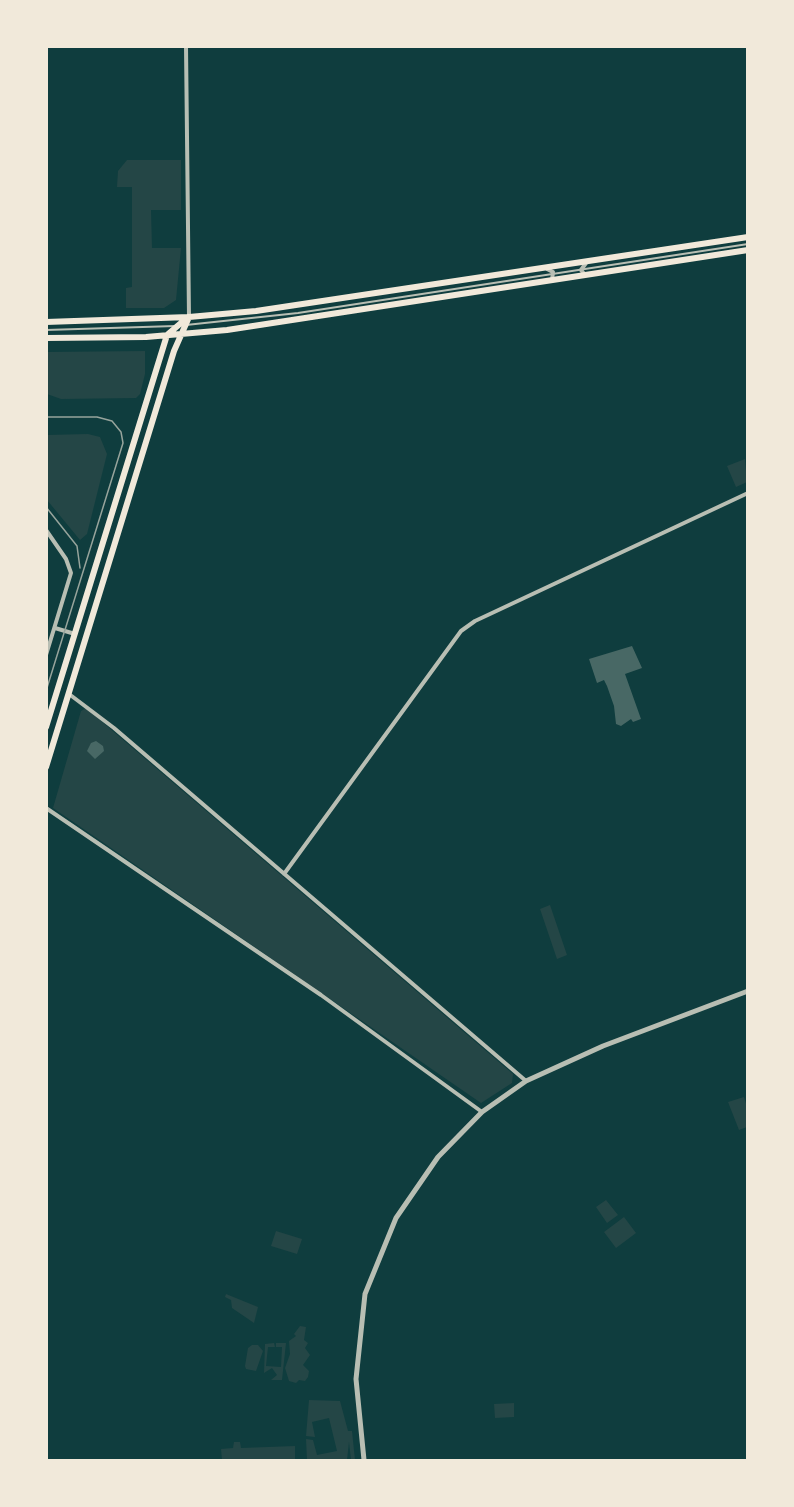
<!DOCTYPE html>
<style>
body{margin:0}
#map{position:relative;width:794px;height:1507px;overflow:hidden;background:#0f3d3e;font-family:"PT Serif",serif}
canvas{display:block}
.frame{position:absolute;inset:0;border:48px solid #f1e9da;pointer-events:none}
</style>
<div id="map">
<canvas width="794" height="1507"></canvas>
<div class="frame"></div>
</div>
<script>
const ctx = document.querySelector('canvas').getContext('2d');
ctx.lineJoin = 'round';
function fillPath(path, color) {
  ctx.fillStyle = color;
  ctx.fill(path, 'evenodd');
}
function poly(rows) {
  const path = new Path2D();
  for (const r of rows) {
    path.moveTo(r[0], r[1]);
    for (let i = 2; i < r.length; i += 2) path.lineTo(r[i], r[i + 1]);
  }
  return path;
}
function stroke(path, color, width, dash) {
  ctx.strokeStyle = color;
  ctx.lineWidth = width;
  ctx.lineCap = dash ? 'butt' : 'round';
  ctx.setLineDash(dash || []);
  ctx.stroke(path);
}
const green = poly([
 [127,160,181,160,181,210,151,210,152,248,181,248,176,300,164,308,126,308,126,288,132,287,132,187,117,187,118,171],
 [145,351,145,374,140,394,136,398,61,399,47,394,47,352],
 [88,434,100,437,107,454,87,534,80,540,47,500,47,435],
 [745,459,747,482,736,487,727,466],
 [86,708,513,1074,512,1083,481,1103,53,808,81,711],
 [550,905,567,955,557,959,540,909],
 [744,1097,747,1107,747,1127,739,1130,728,1102],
 [606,1200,618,1215,607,1223,596,1207],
 [624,1217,636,1233,616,1248,604,1232],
 [276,1231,302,1239,297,1254,271,1246],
 [226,1294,258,1307,254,1323,232,1308,231,1300,225,1297],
 [300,1326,306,1327,304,1340,308,1343,305,1348,310,1355,303,1365,309,1371,308,1377,305,1381,299,1380,296,1383,289,1381,285,1368,290,1354,289,1341,296,1336,294,1334],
 [274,1343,275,1347,268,1347,266,1366,281,1367,282,1347,276,1347,276,1343,286,1343,282,1380,271,1380,277,1375,272,1368,264,1373,265,1344],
 [252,1345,258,1345,263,1351,256,1371,246,1369,245,1366,248,1348],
 [309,1400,340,1401,348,1431,352,1431,355,1460,351,1460,349,1442,347,1460,307,1460,306,1439,313,1440,317,1455,337,1451,329,1418,312,1422,315,1437,306,1436],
 [514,1403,514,1417,495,1418,494,1404],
 [234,1442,240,1442,241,1448,295,1446,295,1460,222,1460,221,1449,233,1448]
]);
const building = poly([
 [632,646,642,668,625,674,641,719,633,722,631,719,621,726,616,724,614,706,607,686,604,680,597,683,589,659],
 [96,741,103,746,104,751,95,759,87,751,91,743]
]);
const service = poly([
 [186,325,298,313,748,244],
 [46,330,175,326]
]);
const minor = poly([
 [186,46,189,317],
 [547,269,553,272,552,280],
 [585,275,581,270,586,263],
 [46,530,66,559,71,573,46,655],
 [55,628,75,634],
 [69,694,114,728,526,1081],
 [46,808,321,995,482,1112],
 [284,874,461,631,475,621,748,493]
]);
const tertiary = poly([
 [364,1460,356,1379,365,1294,396,1218,438,1157,482,1112,526,1081,603,1046,748,991]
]);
const secondary = poly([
 [46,322,189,317,256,311,748,237],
 [46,338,146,337,227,330,748,250],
 [46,727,167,335,188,317],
 [46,767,174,351,189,317]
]);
const tram = poly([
 [46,417,97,417,112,421,121,432,123,443,46,691],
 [46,507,77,546,80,568]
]);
fillPath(green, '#244646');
fillPath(building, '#486865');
stroke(service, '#b8beb3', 2);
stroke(minor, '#b8beb3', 4);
stroke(tertiary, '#b8beb3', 5);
stroke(secondary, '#f1e9da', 6);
stroke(tram, '#97a49c', 1.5);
</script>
